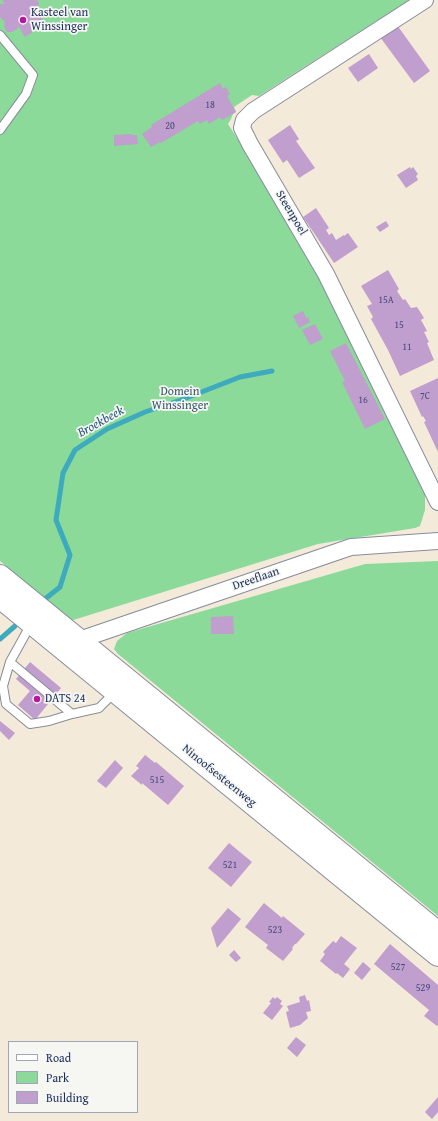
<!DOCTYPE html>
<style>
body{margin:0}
#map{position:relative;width:438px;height:1121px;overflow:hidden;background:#f3ead9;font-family:"Gentium Book Plus",serif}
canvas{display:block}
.legend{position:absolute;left:8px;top:1041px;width:130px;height:72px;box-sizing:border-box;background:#f6f6f2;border:1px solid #9ea6b7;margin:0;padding:5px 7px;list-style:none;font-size:12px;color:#1b2f5e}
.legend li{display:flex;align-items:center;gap:8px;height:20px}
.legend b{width:20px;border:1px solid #9ea6b7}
</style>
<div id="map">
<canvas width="438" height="1121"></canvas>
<ul class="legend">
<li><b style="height:5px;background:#fff"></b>Road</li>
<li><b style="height:11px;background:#8bda9a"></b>Park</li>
<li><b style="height:11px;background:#c09ecd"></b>Building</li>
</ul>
</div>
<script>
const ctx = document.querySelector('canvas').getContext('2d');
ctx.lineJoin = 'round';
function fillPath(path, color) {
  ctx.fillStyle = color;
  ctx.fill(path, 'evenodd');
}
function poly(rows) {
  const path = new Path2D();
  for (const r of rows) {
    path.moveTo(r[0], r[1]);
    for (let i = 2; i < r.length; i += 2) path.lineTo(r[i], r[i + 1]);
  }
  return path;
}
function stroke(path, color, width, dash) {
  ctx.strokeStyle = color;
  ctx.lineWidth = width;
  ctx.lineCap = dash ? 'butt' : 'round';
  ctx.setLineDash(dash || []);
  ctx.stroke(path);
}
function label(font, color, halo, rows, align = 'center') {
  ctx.font = font + ' "Gentium Book Plus",serif';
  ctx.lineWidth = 3.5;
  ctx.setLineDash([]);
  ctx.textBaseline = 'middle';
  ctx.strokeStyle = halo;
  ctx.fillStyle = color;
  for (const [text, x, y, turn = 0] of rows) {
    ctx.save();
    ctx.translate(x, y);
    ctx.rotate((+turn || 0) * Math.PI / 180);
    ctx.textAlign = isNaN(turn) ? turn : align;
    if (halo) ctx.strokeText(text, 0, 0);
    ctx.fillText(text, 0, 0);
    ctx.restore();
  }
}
const green = poly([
 [0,0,409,0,259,96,252,95,234,107,236,112,233,114,231,119,228,124,311,254,392,423,425,494,425,510,420,526,415,528,318,544,70,621,0,561],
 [438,561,438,916,118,654,114,649,117,641,127,633,365,564]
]);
const stream = poly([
 [45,599,60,587,70,555,56,520,63,473,75,450,107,429,145,412,181,400,240,377,272,371],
 [0,639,15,626]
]);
const building = poly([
 [2,0,37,0,39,3,38,11,45,24,25,37,18,26,17,29,12,32,7,32,4,26,5,22,0,17,0,4,5,4],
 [397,25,430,71,414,83,380,37],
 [369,54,378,68,358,82,348,68],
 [220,83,223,89,226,87,230,94,227,96,236,112,222,120,220,117,209,124,207,120,200,124,198,121,161,143,160,142,151,147,142,134,152,127,151,125],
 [290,125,299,139,296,141,315,168,299,178,287,160,283,163,268,140],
 [131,134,131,135,137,135,138,144,114,146,114,135],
 [410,167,411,169,413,167,418,174,416,176,418,180,406,188,397,175],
 [316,208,329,228,326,230,329,235,332,233,336,240,344,235,344,236,348,233,358,247,334,263,316,236,303,217],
 [386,221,389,226,380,232,376,227],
 [388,270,399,289,397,291,403,300,405,299,411,308,417,307,424,318,421,320,427,331,424,332,429,342,427,343,434,360,400,376,388,350,371,319,373,317,367,306,372,304,361,286],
 [303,311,306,318,308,317,310,322,299,328,293,316],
 [315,324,323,339,310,345,302,330],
 [346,343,385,419,365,429,342,382,345,381,330,351],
 [438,378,438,452,424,422,426,421,423,416,422,417,410,391],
 [233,616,234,634,211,634,211,617],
 [30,662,61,688,35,720,18,705,30,691,16,679],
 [0,721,15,733,9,740,0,731],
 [145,755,155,763,156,762,184,786,168,805,142,783,142,785,131,776,139,768,136,766],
 [115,760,123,768,106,788,97,781],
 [229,843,252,862,231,887,208,868],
 [264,903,282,918,283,916,305,934,296,944,295,944,292,948,293,949,283,961,266,948,268,945,245,927],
 [228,908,241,919,217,948,211,928],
 [341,936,357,948,344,964,350,969,343,978,337,973,336,974,320,961,325,954,323,952,333,941,336,943],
 [390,944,438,985,438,1025,437,1026,424,1016,429,1010,374,964],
 [234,950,241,958,236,962,229,955],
 [363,962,371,969,362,980,354,973],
 [305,995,307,1001,309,1000,311,1011,306,1012,308,1018,300,1025,290,1028,286,1012,289,1011,287,1006,300,1002,299,997],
 [273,997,275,999,277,997,282,1001,280,1004,283,1006,272,1020,263,1013,271,1003,269,1002],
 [296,1037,306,1045,297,1057,287,1048],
 [438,1097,438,1112,432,1119,425,1112]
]);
const service = poly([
 [0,35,33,75,26,94,0,130],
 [31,624,10,662,53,698,72,714,99,708,115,692],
 [10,662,3,686,6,704,30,724,49,721,72,714]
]);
const minor = poly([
 [425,0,253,111,244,120,242,128,250,144,326,274,438,502],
 [79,640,351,547,438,541]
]);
const primary = poly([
 [0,576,438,933],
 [0,597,438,955]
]);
const markers = [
 [23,20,4,"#b5179e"],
 [37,699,4,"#b5179e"]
];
const numberNames = [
 ["18",210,105],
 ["20",170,126],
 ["15A",386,300],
 ["15",399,325],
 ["11",407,347],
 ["7C",425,396],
 ["16",363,400],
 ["515",157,780],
 ["521",230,865],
 ["523",275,930],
 ["527",398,967],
 ["529",423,988]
];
const poiNames = [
 ["Kasteel van",31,13],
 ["Winssinger",31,27],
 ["DATS 24",45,699]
];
const streetNames = [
 ["Steenpoel",291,213,59],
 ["Dreeflaan",256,579,-19],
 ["Ninoofsesteenweg",219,776,39]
];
const parkNames = [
 ["Domein",180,392],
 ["Winssinger",180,406]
];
const waterNames = [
 ["Broekbeek",101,422,-29]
];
fillPath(green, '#8bda9a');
stroke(stream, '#3eaabe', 5);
fillPath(building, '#c09ecd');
stroke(service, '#878c9c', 10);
stroke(minor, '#878c9c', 18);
stroke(primary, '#878c9c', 24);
stroke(service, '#fff', 8);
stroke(minor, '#fff', 16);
stroke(primary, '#fff', 22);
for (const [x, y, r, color] of markers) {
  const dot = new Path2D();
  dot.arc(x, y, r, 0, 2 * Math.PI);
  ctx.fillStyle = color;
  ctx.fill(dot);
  stroke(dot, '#f6f6f2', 1.5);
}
label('10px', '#444b7a', null, numberNames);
label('12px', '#1b2f5e', '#f6f6f2', poiNames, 'left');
label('12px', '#1b2f5e', '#f6f6f2', streetNames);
label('12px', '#375a6d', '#f6f6f2', parkNames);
label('italic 13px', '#275a80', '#f6f6f2', waterNames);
</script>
